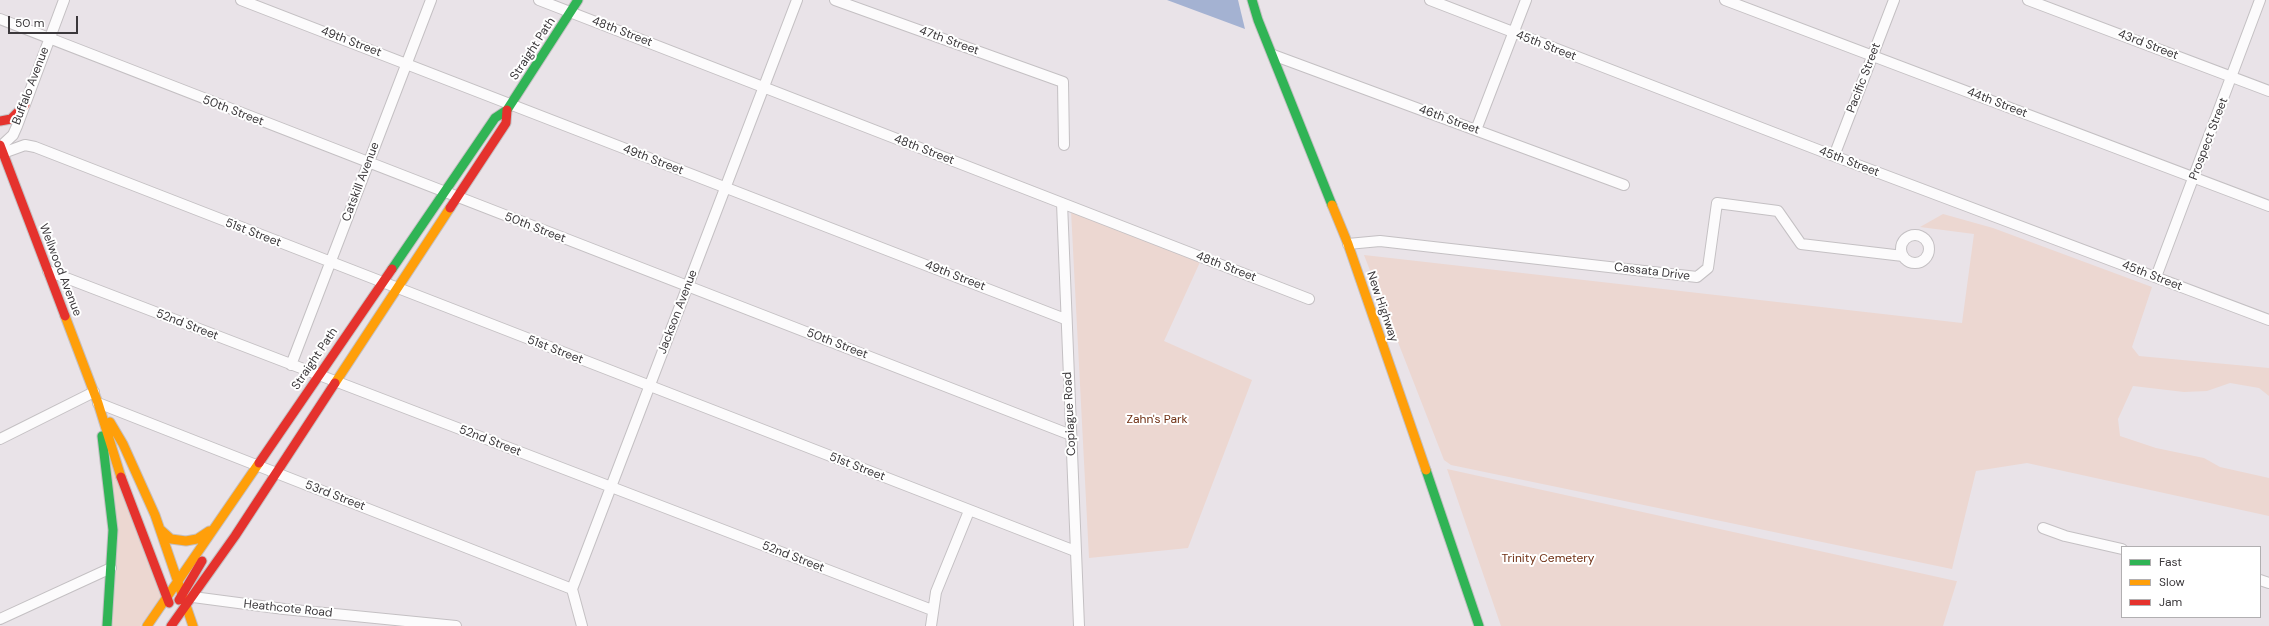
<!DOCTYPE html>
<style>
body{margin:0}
#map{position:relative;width:2269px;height:626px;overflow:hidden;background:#e9e3e8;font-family:"DM Sans",sans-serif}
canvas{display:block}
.legend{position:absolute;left:2121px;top:546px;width:140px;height:72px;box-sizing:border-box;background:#fff;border:1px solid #b1afb1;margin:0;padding:5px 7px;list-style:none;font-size:12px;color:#3b383b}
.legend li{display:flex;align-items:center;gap:8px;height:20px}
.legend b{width:20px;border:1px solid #b1afb1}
.scale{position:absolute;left:8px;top:16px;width:70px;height:18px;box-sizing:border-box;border:2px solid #3b383b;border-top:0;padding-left:5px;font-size:12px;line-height:14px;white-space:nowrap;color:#3b383b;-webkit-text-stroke:3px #fff;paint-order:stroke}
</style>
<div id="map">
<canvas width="2269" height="626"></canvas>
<ul class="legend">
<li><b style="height:5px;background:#30b455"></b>Fast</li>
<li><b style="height:5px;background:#ff9f0a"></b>Slow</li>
<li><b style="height:5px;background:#e5322d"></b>Jam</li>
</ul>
<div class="scale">50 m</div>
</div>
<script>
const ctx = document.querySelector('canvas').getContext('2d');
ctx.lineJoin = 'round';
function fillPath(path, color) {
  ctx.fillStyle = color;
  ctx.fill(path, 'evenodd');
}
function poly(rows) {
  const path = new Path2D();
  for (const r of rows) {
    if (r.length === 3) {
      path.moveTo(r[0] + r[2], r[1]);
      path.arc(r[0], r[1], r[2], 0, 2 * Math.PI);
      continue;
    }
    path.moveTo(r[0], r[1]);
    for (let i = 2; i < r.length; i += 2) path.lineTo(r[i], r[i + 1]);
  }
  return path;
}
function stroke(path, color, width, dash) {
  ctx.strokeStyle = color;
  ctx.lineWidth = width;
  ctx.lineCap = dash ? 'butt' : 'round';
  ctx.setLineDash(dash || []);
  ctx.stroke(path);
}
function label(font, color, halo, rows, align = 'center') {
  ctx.font = font + ' "DM Sans",sans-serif';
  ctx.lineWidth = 4;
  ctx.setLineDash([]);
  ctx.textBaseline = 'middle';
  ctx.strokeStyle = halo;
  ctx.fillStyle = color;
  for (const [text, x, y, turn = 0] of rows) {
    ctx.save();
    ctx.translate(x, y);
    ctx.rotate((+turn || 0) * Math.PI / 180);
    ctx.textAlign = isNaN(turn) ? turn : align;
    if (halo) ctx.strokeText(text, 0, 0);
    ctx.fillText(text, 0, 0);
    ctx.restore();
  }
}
const green = poly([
 [1071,211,1201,260,1164,341,1252,380,1188,548,1089,558],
 [1943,214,1993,228,2152,287,2132,347,2139,356,2269,368,2269,396,2259,388,2230,383,2207,391,2184,392,2133,386,2118,419,2120,436,2156,448,2204,458,2220,467,2269,478,2269,516,2027,463,1976,471,1952,569,1451,465,1444,460,1364,255,1962,323,1974,234,1920,227],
 [108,455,161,597,140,626,111,626],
 [1447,469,1956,581,1957,581,1943,626,1501,626]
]);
const water = poly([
 [1167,0,1238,0,1245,29]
]);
const street = poly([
 [241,0,1065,319],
 [539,0,1309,299],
 [835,0,1063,82,1064,145],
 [1430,0,1834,156,2269,320],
 [1725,0,2269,206],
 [2028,0,2269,91],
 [0,19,1071,435],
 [1273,55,1624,185],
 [1476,130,1526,0],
 [1,146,13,135,17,126,64,0],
 [3,153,25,145,35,147,1075,551],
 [1834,156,1894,0],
 [1062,203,1079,626],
 [1915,249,14],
 [1348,244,1380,241,1697,277,1708,268,1717,203,1778,211,1801,244,1903,256],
 [48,271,932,610],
 [2156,277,2260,0],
 [291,365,431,0],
 [98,403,572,589],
 [0,439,94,392],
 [2043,528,2065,536,2122,549],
 [2260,580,2269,583],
 [193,597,284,609,456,626],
 [0,619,111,568],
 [582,626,572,589,797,0],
 [931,626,936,592,969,511]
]);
const fast = poly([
 [1252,0,1258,20,1332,205],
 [392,269,495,118,507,110,578,0],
 [102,436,113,530,107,626],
 [1426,470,1479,626]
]);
const slow = poly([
 [1332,205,1348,244,1426,470],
 [65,316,98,403,121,477],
 [335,383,450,208],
 [110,422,123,444,155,515,193,626],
 [161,530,171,539,186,541,197,539,209,531],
 [147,626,259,463]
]);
const jam = poly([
 [0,121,11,119,25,105],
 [0,145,65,316],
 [450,208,506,123,507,110],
 [259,463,392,269],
 [121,477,169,603],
 [179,600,202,561],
 [171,626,235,536,335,383]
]);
const streetNames = [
 ["48th Street",622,32,21],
 ["47th Street",949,41,20],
 ["49th Street",351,42,21],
 ["43rd Street",2148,45,21],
 ["45th Street",1546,46,21],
 ["Straight Path",533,49,-57],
 ["Pacific Street",1864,78,-69],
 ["Buffalo Avenue",31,86,-69],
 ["44th Street",1997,103,21],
 ["50th Street",233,111,21],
 ["46th Street",1449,120,20],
 ["Prospect Street",2209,139,-69],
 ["48th Street",924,150,21],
 ["49th Street",653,160,21],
 ["45th Street",1849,162,21],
 ["Catskill Avenue",361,182,-69],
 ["50th Street",535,228,21],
 ["51st Street",253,233,21],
 ["48th Street",1226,267,21],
 ["Wellwood Avenue",60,270,69],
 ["Cassata Drive",1652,272,7],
 ["49th Street",955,276,21],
 ["45th Street",2152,276,21],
 ["New Highway",1382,307,71],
 ["Jackson Avenue",678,312,-69],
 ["52nd Street",187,325,21],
 ["50th Street",837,344,21],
 ["51st Street",555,350,21],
 ["Straight Path",315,359,-56],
 ["Copiague Road",1070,414,-93],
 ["52nd Street",490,441,21],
 ["51st Street",857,467,21],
 ["53rd Street",335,496,21],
 ["52nd Street",793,557,21],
 ["Heathcote Road",288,609,6]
];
const parkNames = [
 ["Zahn's Park",1157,420],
 ["Trinity Cemetery",1548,559]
];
fillPath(green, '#ecd7d1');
fillPath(water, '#a4b2d2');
stroke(street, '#c4c0c3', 12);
stroke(fast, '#c4c0c3', 11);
stroke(slow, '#c4c0c3', 11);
stroke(jam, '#c4c0c3', 11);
stroke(street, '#fcfbfc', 10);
stroke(fast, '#30b455', 9);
stroke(slow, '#ff9f0a', 9);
stroke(jam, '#e5322d', 9);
label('12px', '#3b383b', '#fff', streetNames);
label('12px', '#6f2f13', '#fff', parkNames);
</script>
